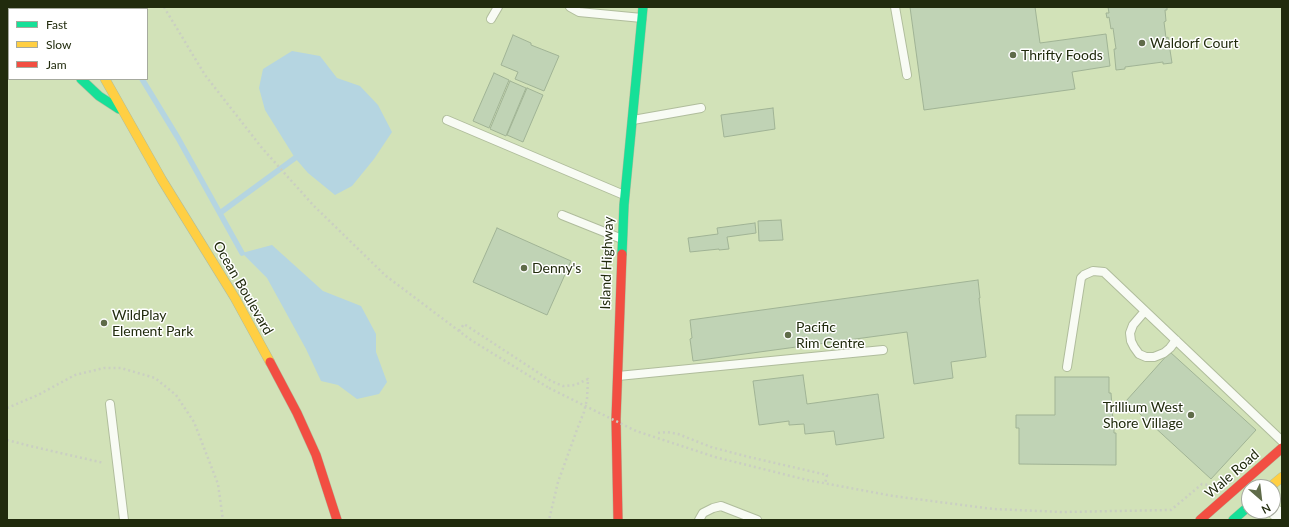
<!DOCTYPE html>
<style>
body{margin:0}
#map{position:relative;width:1289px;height:527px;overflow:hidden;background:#d2e2b8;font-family:Lato,sans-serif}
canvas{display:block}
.frame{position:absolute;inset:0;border:8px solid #212b0d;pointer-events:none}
.legend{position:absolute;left:8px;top:8px;width:140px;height:72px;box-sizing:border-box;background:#fff;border:1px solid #a6aa9e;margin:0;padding:5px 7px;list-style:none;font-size:12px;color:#212b0d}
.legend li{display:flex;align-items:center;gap:8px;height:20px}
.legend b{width:20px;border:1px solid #a6aa9e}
.north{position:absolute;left:1241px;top:479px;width:40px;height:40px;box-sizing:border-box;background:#fff;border:1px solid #a6aa9e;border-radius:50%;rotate:152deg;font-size:11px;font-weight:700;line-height:16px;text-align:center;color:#212b0d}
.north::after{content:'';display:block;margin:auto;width:14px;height:18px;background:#5f6b49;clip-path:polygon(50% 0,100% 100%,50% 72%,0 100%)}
</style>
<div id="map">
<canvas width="1289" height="527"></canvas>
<div class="frame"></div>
<ul class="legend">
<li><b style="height:5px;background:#16e098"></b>Fast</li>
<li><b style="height:5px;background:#ffcf43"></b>Slow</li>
<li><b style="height:5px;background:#f24e42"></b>Jam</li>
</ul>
<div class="north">N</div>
</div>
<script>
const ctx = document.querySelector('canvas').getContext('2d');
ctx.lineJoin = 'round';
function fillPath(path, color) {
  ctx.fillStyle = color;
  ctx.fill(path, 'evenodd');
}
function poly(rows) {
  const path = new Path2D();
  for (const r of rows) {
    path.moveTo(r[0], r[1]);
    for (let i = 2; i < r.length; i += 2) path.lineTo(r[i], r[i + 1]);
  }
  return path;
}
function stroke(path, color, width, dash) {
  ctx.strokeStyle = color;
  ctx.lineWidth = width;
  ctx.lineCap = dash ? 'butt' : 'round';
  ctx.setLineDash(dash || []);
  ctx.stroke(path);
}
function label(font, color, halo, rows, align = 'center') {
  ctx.font = font + ' Lato,sans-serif';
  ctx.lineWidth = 3;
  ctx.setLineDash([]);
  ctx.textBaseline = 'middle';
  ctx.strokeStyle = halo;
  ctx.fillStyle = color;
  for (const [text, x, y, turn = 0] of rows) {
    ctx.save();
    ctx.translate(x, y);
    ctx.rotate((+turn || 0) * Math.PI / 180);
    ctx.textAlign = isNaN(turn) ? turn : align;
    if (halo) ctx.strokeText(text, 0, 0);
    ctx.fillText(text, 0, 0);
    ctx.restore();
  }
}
const water = poly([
 [292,51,320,56,337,78,360,86,378,105,392,132,374,159,352,186,335,195,308,173,295,158,265,110,259,88,263,69],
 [272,245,323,291,361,306,376,334,376,352,387,382,379,394,357,399,338,385,321,381,306,349,267,278,242,253]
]);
const stream = poly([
 [99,7,101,9],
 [142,79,178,138,242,253],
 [220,213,295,158]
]);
const building = poly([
 [910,7,1035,7,1040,43,1106,34,1110,66,1072,72,1075,89,924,110,910,7],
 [1108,7,1167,7,1167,10,1165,10,1166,21,1164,22,1166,38,1168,37,1172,63,1163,64,1163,62,1125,67,1125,69,1116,70,1114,49,1116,49,1113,28,1111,29,1109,17,1107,18,1106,13,1109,13,1108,7],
 [513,35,531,43,531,45,559,56,544,91,515,79,518,72,501,65,513,35],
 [494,73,509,80,489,128,473,121,494,73],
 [510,81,526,88,506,136,490,129,510,81],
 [527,88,543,95,523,142,507,135,527,88],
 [773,108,775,129,724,137,721,115,773,108],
 [781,220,783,240,759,241,758,221,781,220],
 [755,223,756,233,727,237,729,249,719,250,719,249,690,252,688,238,718,234,717,228,755,223],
 [497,228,571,261,547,315,473,282,497,228],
 [978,280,980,298,979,298,986,357,951,362,953,378,914,384,907,332,693,361,690,339,692,338,690,320,978,280],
 [1170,352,1256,430,1211,479,1126,401,1170,352],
 [803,375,807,404,878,394,884,438,836,445,834,431,805,434,804,424,789,425,789,421,759,425,753,381,803,375],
 [1055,377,1109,377,1109,393,1111,393,1113,421,1114,421,1114,433,1116,433,1116,465,1019,464,1019,428,1016,428,1016,415,1055,415,1055,377]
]);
const path = poly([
 [164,7,205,75,262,148,313,205,386,276,471,340,549,388],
 [459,331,464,324,551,381,563,386,575,385,588,379,587,399,584,412,578,427,558,482,549,520],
 [7,408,38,395,75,375,104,368,121,368,155,378,176,395,194,422,218,484,223,520],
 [658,433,667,432,678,434,711,447,749,457,827,475,825,484],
 [7,440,30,446,104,463],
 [715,457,807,480,893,496,993,509,1062,512,1171,510,1202,484,1209,485]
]);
const lane = poly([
 [570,7,579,12,642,18],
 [895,7,907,75],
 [491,19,498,7],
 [447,120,624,195],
 [633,120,701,108],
 [562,215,622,239],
 [1145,311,1133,325,1130,333,1131,341,1134,347,1139,354,1146,357,1154,357,1164,353,1170,348,1176,340],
 [1067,367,1081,278,1084,275,1093,271,1104,272,1282,441],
 [618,376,883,350],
 [110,404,124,520],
 [699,520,703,513,713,508,721,506,757,520]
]);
const street = poly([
 [1273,510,1282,518]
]);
const fast = poly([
 [38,7,44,9],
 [81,79,99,96,119,109],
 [622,254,624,205,643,7],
 [1233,520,1249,506]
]);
const slow = poly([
 [66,7,67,9],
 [105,79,162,180,235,298,270,362],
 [1270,487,1282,477]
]);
const jam = poly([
 [10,7,12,9],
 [270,362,297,413,316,455,337,520],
 [618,520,616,419,622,254],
 [1200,520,1282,448]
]);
const pathBridge = poly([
 [549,388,636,431,715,457]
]);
const markers = [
 [1142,43,4,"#5f6b49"],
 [1013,55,4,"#5f6b49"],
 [524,268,4,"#5f6b49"],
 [104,323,4,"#5f6b49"],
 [788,335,4,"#5f6b49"],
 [1191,415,4,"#5f6b49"]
];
const poiNames = [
 ["Waldorf Court",1150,43],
 ["Thrifty Foods",1021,55],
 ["Denny's",532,268],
 ["WildPlay",112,315],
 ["Element Park",112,331],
 ["Pacific",796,327],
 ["Rim Centre",796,343],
 ["Trillium West",1183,407,"right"],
 ["Shore Village",1183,423,"right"]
];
const streetNames = [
 ["Island Highway",607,263,-88],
 ["Ocean Boulevard",243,288,60],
 ["Wale Road",1232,474,-41]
];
fillPath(water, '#b5d5e1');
stroke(stream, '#b5d5e1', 5.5);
fillPath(building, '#c0d3b5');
stroke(building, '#a0b395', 1);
stroke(lane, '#b0bd9c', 10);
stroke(street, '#b0bd9c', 16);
stroke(fast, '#b0bd9c', 10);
stroke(slow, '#b0bd9c', 10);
stroke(jam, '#b0bd9c', 10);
stroke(path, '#cacfc2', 2.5, [2, 3]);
stroke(lane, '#f8fbf4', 8);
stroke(street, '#f8fbf4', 15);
stroke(fast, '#16e098', 9);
stroke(slow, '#ffcf43', 9);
stroke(jam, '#f24e42', 9);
stroke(pathBridge, '#cacfc2', 2.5, [2, 3]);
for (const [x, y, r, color] of markers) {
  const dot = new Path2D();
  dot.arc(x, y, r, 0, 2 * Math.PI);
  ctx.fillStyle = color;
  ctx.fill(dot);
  stroke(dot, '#fff', 1.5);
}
label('14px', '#212b0d', '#fff', poiNames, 'left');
label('14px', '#212b0d', '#fff', streetNames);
</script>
